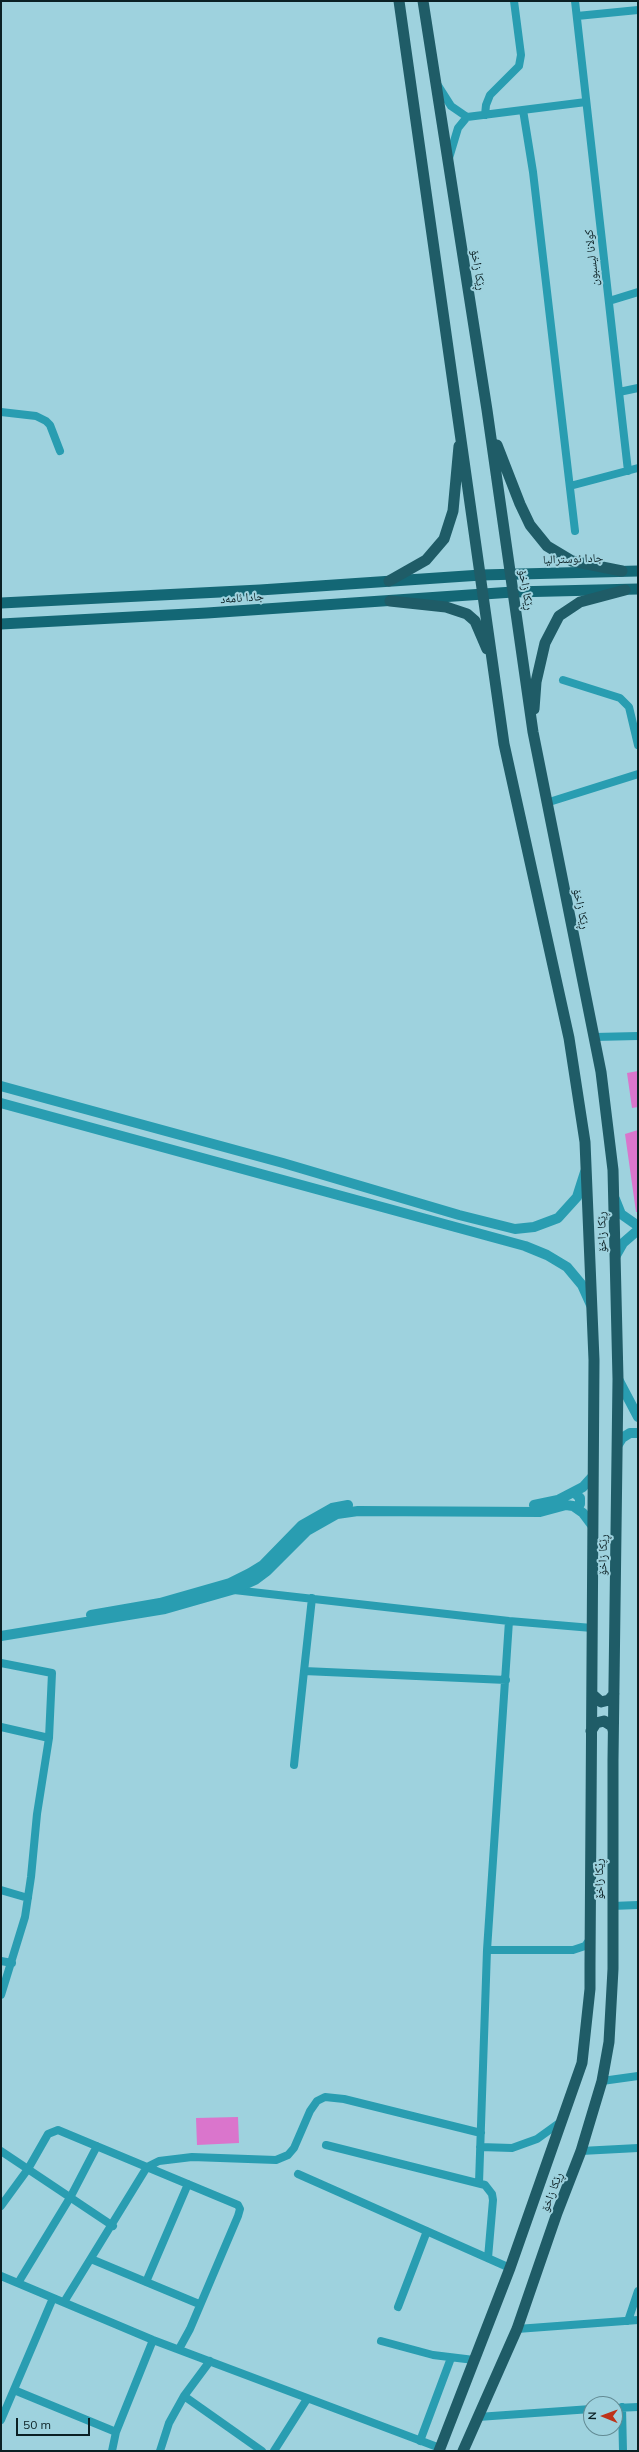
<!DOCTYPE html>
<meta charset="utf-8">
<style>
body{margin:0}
#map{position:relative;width:639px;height:2452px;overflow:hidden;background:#9ed2de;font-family:Mulish,sans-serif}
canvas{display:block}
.frame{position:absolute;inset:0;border:2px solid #0b2024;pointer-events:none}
.north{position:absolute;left:583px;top:2396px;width:40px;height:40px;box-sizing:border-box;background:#9ed2de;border:1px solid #638b94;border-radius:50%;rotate:271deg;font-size:11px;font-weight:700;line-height:16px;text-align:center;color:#0b2024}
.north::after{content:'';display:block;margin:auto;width:14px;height:18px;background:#be3319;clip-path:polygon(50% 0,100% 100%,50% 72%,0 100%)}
.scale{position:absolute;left:16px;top:2418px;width:74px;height:18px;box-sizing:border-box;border:2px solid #0b2024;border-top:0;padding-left:5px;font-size:12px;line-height:14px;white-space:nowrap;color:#0b2024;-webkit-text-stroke:3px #9ed2de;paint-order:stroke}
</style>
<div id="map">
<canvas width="639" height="2452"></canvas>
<div class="frame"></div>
<div class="north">N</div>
<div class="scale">50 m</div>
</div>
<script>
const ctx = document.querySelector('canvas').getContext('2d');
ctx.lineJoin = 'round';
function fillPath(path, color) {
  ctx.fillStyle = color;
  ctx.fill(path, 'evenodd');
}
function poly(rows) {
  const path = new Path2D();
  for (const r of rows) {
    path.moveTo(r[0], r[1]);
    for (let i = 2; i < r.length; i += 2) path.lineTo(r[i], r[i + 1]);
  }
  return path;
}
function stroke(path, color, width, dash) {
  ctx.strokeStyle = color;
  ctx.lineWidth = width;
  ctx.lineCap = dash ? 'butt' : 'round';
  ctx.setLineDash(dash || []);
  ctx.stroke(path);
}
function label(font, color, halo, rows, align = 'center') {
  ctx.font = font + ' Mulish,"Noto Naskh Arabic",sans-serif';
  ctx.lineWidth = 4;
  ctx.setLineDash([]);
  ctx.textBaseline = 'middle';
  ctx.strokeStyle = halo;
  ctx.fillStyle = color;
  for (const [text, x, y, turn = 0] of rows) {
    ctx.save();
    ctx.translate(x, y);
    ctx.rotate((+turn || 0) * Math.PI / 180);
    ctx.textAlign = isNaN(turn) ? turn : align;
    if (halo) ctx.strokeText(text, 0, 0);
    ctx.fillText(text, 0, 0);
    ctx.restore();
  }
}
const green = poly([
 [638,1071,638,1107,632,1108,627,1073],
 [638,1130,638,1212,636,1212,625,1134],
 [238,2117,239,2143,197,2145,196,2118]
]);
const minor = poly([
 [575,1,619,392,638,388],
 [577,16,638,10],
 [437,84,451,106,467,117],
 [523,110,533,172,575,531],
 [485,115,486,105,490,95,519,66,521,55,514,1],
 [449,158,458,128,467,117,586,102],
 [609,301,638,292],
 [619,392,628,471],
 [1,412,36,416,46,421,50,425,60,451],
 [570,486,638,468],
 [563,680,620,698,629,707,638,745],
 [546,803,638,774],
 [594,1037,638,1036],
 [234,1590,509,1621,592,1628],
 [312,1598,304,1671,506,1680],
 [1,1663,52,1673,49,1738,37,1814,31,1877,25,1917,1,1995],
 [1,1727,49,1738],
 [294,1765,304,1671],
 [1,1890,28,1898],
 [612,1906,638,1905],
 [487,1950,573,1950,585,1946,590,1939],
 [1,1961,12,1963],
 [602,2081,638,2076],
 [326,2145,485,2185,492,2194,493,2200,488,2258],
 [480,2147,512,2148,537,2139,562,2121],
 [1,2151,113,2226],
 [581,2151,638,2148],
 [298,2174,510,2268],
 [479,2183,487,1950,509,1621],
 [1,2206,28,2169,48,2134,58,2130,238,2205,240,2209,238,2216,190,2329,179,2349],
 [91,2259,199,2304],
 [1,2276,153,2340,440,2448],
 [146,2282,188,2184],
 [18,2283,71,2196,97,2146],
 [64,2302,147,2167,159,2161,192,2157,276,2160,288,2155,294,2148,310,2111,317,2101,325,2097,344,2099,481,2133],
 [398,2307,427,2231],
 [628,2321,638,2291],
 [517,2329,638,2320],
 [381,2341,433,2355,474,2360],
 [14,2390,116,2432],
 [184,2396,262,2451],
 [622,2407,623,2451],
 [615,2408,638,2407],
 [478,2417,591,2409],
 [1,2420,53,2298],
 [420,2441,451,2358],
 [112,2451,116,2432,153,2340],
 [160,2451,169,2423,184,2396,210,2361],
 [274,2451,307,2399]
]);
const tertiary = poly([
 [1,1086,283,1163,459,1215,515,1229,534,1227,558,1218,577,1197,585,1172],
 [1,1103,525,1246,547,1255,567,1267,582,1285,591,1305],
 [615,1199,621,1214,638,1226],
 [615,1257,623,1243,638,1230],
 [618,1379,638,1417],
 [617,1446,622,1438,630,1433,638,1433],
 [574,1492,580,1498,580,1504,577,1508],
 [534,1505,558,1500,583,1487,592,1477],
 [91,1615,160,1603,230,1583,250,1573,263,1565,302,1525,332,1508,348,1505],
 [1,1636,165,1609,235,1589,255,1580,267,1571,307,1531,337,1514,358,1511,540,1512,566,1505,573,1506,583,1513,592,1525]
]);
const primary = poly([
 [1,603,260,590,481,575,638,571],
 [1,624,207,613,513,592,638,589]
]);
const trunk = poly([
 [399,1,504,744,569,1038,585,1142,594,1360,590,1963,590,1989,582,2063,510,2268,439,2451],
 [423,1,487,410,533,732,601,1072,613,1170,618,1379,613,1760,613,1969,609,2042,602,2081,581,2151,557,2213,517,2329,463,2451],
 [497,445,520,504,530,525,547,546,572,561,622,571],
 [389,581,426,560,444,539,453,511,459,446],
 [390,601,446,607,467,614,475,621,487,649],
 [534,709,536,682,545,643,559,616,580,602,625,590],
 [592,1694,601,1702,609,1700,614,1694],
 [591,1731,596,1723,604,1721,612,1726,613,1730]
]);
const streetNames = [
 ["كولانا ليسبون",592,258,-96],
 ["ڕێکا زاخۆ",478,270,81],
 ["جادا ئوسترالیا",573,559,-2],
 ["ڕێکا زاخۆ",526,590,80],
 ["جادا ئامەد",242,598,-4],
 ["ڕێکا زاخۆ",581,909,78],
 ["ڕێکا زاخۆ",602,1232,-91],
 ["ڕێکا زاخۆ",603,1555,-89],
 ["ڕێکا زاخۆ",599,1879,-90],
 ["ڕێکا زاخۆ",552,2192,-69]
];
fillPath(green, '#da75cc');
stroke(minor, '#299db1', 8);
stroke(tertiary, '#299db1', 10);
stroke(primary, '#136775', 11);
stroke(trunk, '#1f5c67', 11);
label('12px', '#0b2024', '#9ed2de', streetNames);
</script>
